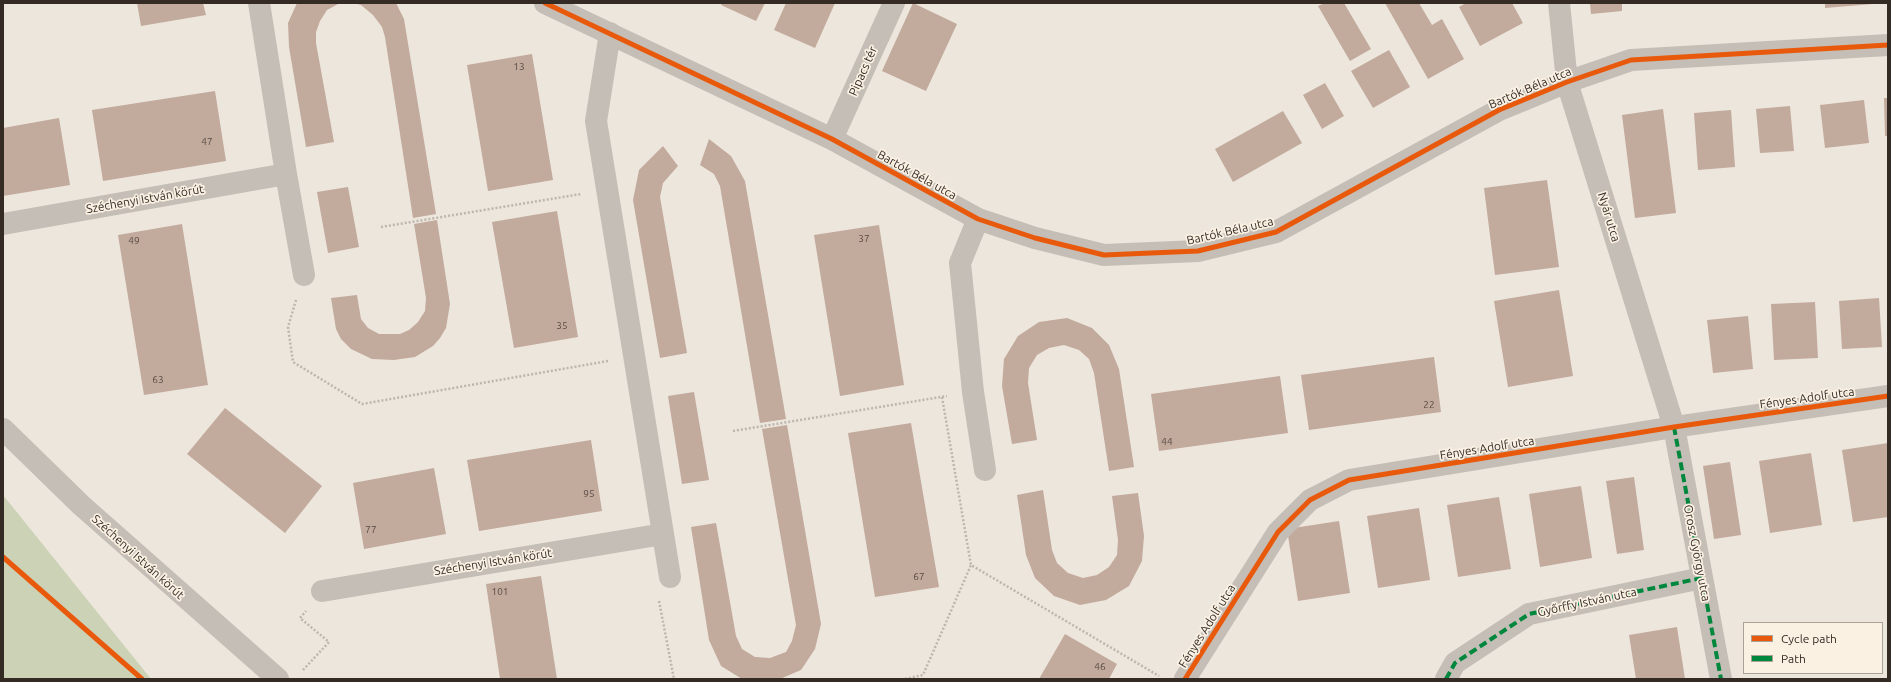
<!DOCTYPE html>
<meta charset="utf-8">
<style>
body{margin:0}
#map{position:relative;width:1891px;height:682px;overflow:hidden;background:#ede6dc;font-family:Ubuntu,sans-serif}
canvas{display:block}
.frame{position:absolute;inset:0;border:4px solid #352b25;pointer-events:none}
.legend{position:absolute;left:1743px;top:622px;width:140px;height:52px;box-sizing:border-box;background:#faf1e3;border:1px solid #aba297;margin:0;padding:5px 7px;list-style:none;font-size:12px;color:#352b25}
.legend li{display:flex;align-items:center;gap:8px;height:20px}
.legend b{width:20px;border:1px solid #aba297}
</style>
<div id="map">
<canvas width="1891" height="682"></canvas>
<div class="frame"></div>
<ul class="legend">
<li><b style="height:5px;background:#e8590c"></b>Cycle path</li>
<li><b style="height:5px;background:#00873e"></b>Path</li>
</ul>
</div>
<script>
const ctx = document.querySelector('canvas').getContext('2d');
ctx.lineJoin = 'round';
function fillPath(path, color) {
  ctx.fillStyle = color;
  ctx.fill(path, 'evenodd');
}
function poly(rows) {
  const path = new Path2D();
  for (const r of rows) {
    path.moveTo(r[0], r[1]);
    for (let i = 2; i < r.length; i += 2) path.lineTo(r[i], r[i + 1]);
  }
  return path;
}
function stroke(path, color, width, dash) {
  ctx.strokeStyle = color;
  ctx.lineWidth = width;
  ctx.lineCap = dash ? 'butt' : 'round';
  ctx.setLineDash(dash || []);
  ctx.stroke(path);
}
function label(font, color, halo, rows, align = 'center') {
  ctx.font = font + ' Ubuntu,sans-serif';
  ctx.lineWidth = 3.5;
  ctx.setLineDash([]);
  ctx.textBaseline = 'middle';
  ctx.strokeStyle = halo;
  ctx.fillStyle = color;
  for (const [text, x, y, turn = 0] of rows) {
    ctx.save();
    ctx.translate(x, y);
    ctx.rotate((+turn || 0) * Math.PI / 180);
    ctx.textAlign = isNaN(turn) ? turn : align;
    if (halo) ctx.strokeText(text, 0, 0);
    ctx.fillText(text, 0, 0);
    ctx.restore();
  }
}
const green = poly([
 [3,495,151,679,3,679]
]);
const building = poly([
 [137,3,203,3,206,15,141,26],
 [297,3,338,4,327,10,320,21,316,32,316,43,334,142,306,147,289,47,288,23],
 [353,3,396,3,404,19,436,214,413,218,385,37,382,27,373,15,361,5],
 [722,3,765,3,756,21,721,5],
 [786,3,835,3,815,48,774,30],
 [913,3,957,24,926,91,882,71],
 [1325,3,1344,3,1371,49,1350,61,1318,6],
 [1385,3,1419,3,1432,25,1442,19,1464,59,1428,79],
 [1466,3,1512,3,1523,23,1480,46,1459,7],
 [1590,3,1622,3,1622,11,1591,14],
 [1825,3,1873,3,1873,4,1825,8],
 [1389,50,1410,87,1373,108,1351,71],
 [532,54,553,180,488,191,467,65],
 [1325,83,1344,116,1322,129,1303,95],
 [215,91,226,161,103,181,92,110],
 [1884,98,1888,98,1888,136,1885,136],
 [1864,100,1869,143,1825,148,1820,105],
 [1790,106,1794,151,1760,153,1756,109],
 [1663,109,1676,213,1635,218,1622,115],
 [1731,110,1735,167,1698,170,1694,113],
 [1283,111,1302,143,1233,182,1215,149],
 [59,118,70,185,3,196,3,128],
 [709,139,731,156,745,181,786,419,760,423,720,186,714,174,700,165],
 [663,146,678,166,663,183,660,197,687,353,660,358,633,200,639,170],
 [1547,180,1559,267,1495,275,1484,188],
 [348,187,359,247,328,253,317,192],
 [557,211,578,337,514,348,492,222],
 [437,220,450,304,446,328,440,338,433,346,415,357,394,360,372,359,351,349,341,339,336,329,331,298,357,295,361,319,368,328,379,334,400,334,409,330,418,322,425,311,426,298,414,224],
 [182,224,208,385,144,395,118,235],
 [879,225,904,385,840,396,814,235],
 [1559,290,1573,376,1508,387,1494,301],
 [1879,298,1882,347,1842,349,1839,301],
 [1815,302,1818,358,1774,360,1771,304],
 [1748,316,1753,369,1713,373,1707,320],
 [1067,318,1092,328,1109,345,1119,369,1134,467,1109,471,1094,373,1089,359,1079,350,1064,345,1049,348,1037,355,1029,368,1028,383,1037,440,1012,444,1002,386,1004,359,1018,336,1039,322],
 [1434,357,1441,412,1309,430,1301,375],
 [1280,376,1288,433,1159,451,1151,394],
 [694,392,709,480,682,484,668,396],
 [225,408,322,486,285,533,187,454],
 [911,423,939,587,875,597,848,433],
 [787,425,821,624,815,649,801,670,780,679,742,679,721,666,709,640,691,527,716,523,736,636,742,649,755,657,770,658,786,652,792,641,796,625,762,429],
 [591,440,602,511,479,531,467,460],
 [1888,443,1888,517,1853,522,1842,450],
 [1811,453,1822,525,1770,533,1759,461],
 [1730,462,1741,535,1714,539,1703,466],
 [434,468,446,534,364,549,353,483],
 [1634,477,1644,550,1617,554,1606,481],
 [1581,486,1592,558,1540,567,1529,494],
 [1043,490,1052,550,1057,563,1068,573,1083,578,1097,575,1109,567,1117,555,1118,540,1112,496,1138,493,1144,536,1142,561,1129,586,1106,600,1080,605,1054,596,1035,578,1026,555,1017,495],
 [1499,497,1511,569,1458,577,1447,505],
 [1419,508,1430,580,1378,588,1367,516],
 [1339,521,1350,593,1298,601,1287,529],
 [541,576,557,679,500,679,486,584],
 [1677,627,1685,679,1636,679,1629,635],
 [1065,634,1117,664,1109,679,1039,679]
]);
const path = poly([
 [381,227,581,194],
 [296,300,288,327,293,362,362,404,608,361],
 [942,397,971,565],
 [733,431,947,396],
 [659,601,674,679],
 [303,670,329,642,300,618,306,611],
 [905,679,923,675,971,565,1159,676]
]);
const minor = poly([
 [259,3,286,174,304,275],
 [545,3,832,139,978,219,1035,238,1104,255,1198,251,1276,232,1499,110,1567,82,1631,60,1888,45],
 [1559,3,1567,82,1674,427,1721,679],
 [610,33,596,121,670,577],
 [832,139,894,3],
 [978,219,960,263,973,392,985,470],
 [3,224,286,174],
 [322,591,663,534],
 [1185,679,1278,532,1310,500,1349,480,1674,427,1888,396],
 [1446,679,1455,663,1529,614,1702,578]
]);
const tertiary = poly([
 [3,429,81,505,278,679]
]);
const quiet = poly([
 [1674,427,1721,679],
 [1446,679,1455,663,1529,614,1702,578]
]);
const cycleway = poly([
 [545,3,832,139,978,219,1035,238,1104,255,1198,251,1276,232,1499,110,1567,82,1631,60,1888,45],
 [3,557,142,679],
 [1185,679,1278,532,1310,500,1349,480,1674,427,1888,396]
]);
const numberNames = [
 ["13",519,67],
 ["47",207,142],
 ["37",864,239],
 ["49",134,241],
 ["35",562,326],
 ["63",158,380],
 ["22",1429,405],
 ["44",1167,442],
 ["95",589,494],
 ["77",371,530],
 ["67",919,577],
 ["101",500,592],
 ["46",1100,667]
];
const streetNames = [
 ["Pipacs tér",863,71,-66],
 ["Bartók Béla utca",1530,88,-23],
 ["Bartók Béla utca",917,175,29],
 ["Széchenyi István körút",145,199,-10],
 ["Nyár utca",1609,217,73],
 ["Bartók Béla utca",1230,231,-13],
 ["Fényes Adolf utca",1807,398,-8],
 ["Fényes Adolf utca",1487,448,-9],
 ["Orosz György utca",1697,553,79],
 ["Széchenyi István körút",138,557,42],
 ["Széchenyi István körút",493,562,-9],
 ["Győrffy István utca",1587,602,-12],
 ["Fényes Adolf utca",1207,626,-58]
];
fillPath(green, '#ccd2b6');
fillPath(building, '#c2aa9d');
stroke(path, '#bdb6af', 2.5, [2, 2]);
stroke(minor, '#c5beb6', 22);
stroke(tertiary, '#c5beb6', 22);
stroke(quiet, '#00873e', 4, [8, 4]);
stroke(cycleway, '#e8590c', 5);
label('10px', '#584b43', null, numberNames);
label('12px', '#352b25', '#faf1e3', streetNames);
</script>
